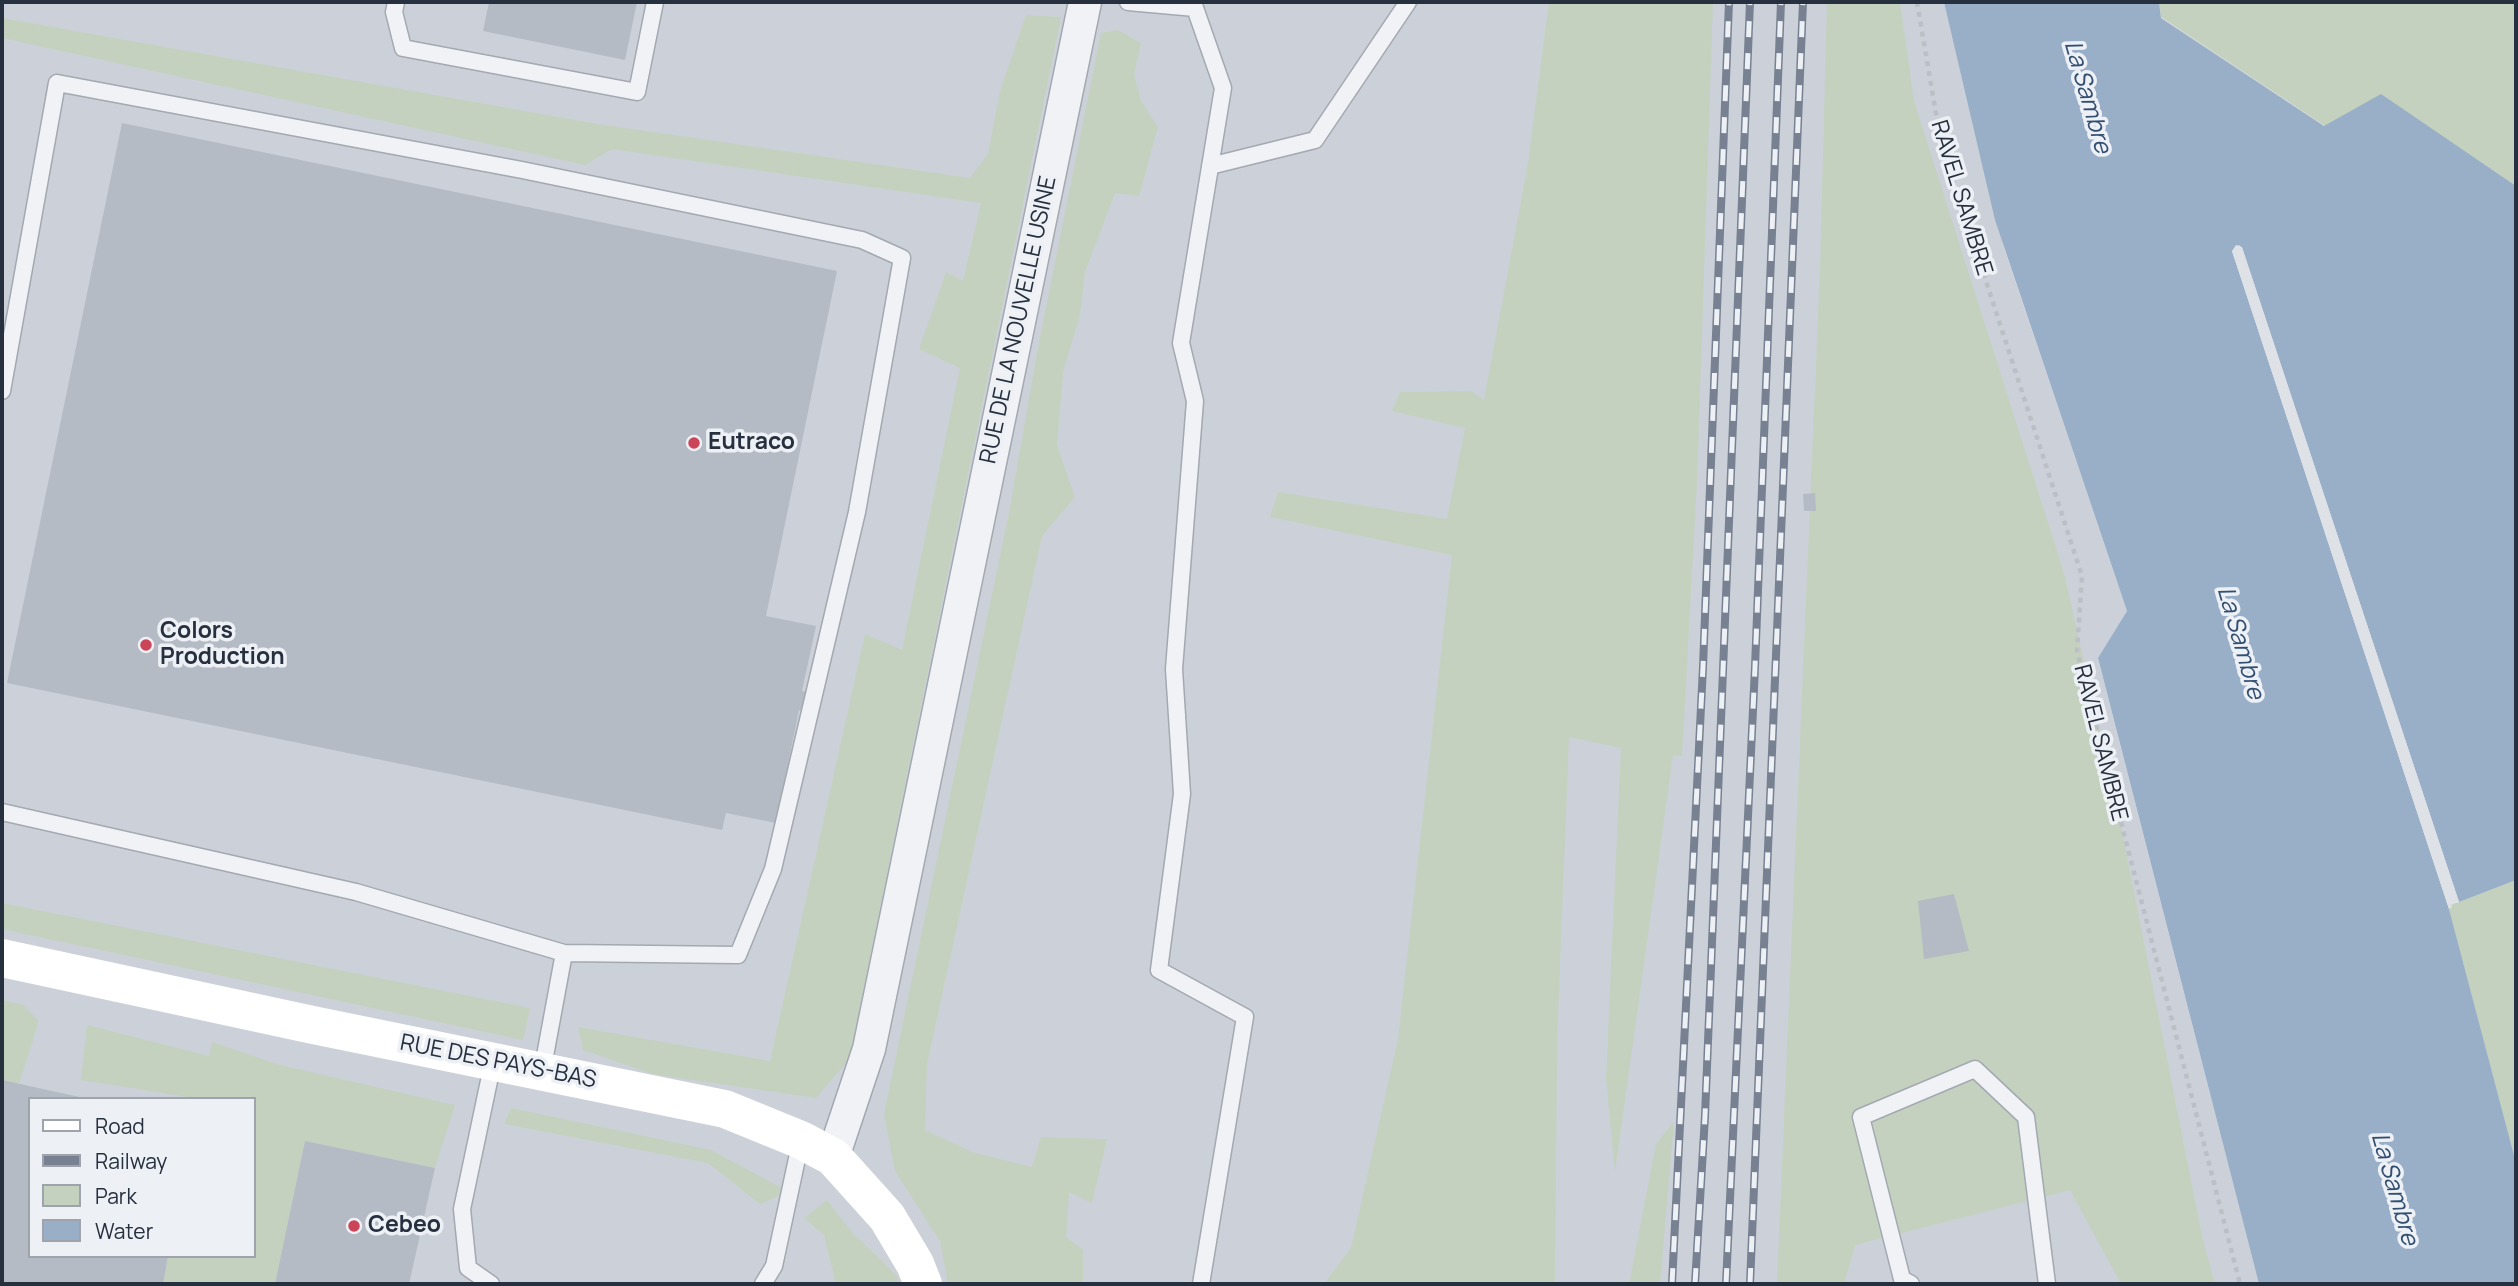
<!DOCTYPE html>
<style>
body{margin:0}
#map{position:relative;width:2518px;height:1286px;overflow:hidden;background:#dee2e7;font-family:Manrope,sans-serif}
canvas{display:block}
.frame{position:absolute;inset:0;border:4px solid #27303e;pointer-events:none}
.legend{position:absolute;left:28px;top:1097px;width:228px;height:161px;box-sizing:border-box;background:#edf0f5;border:2px solid #9ea3ac;margin:0;padding:9px 12px;list-style:none;font-size:21px;color:#27303e}
.legend li{display:flex;align-items:center;gap:14px;height:35px}
.legend b{width:35px;border:2px solid #9ea3ac}
</style>
<div id="map">
<canvas width="2518" height="1286"></canvas>
<div class="frame"></div>
<ul class="legend">
<li><b style="height:9px;background:#fff"></b>Road</li>
<li><b style="height:9px;background:#788191"></b>Railway</li>
<li><b style="height:19px;background:#c4d1bf"></b>Park</li>
<li><b style="height:19px;background:#99afc7"></b>Water</li>
</ul>
</div>
<script>
const ctx = document.querySelector('canvas').getContext('2d');
ctx.lineJoin = 'round';
function fillPath(path, color) {
  ctx.fillStyle = color;
  ctx.fill(path, 'evenodd');
}
function poly(rows) {
  const path = new Path2D();
  for (const r of rows) {
    path.moveTo(r[0], r[1]);
    for (let i = 2; i < r.length; i += 2) path.lineTo(r[i], r[i + 1]);
  }
  return path;
}
function stroke(path, color, width, dash) {
  ctx.strokeStyle = color;
  ctx.lineWidth = width;
  ctx.lineCap = dash ? 'butt' : 'round';
  ctx.setLineDash(dash || []);
  ctx.stroke(path);
}
function label(font, color, halo, rows, align = 'center') {
  ctx.font = font + ' Manrope,sans-serif';
  ctx.lineWidth = 7;
  ctx.setLineDash([]);
  ctx.textBaseline = 'middle';
  ctx.strokeStyle = halo;
  ctx.fillStyle = color;
  for (const [text, x, y, turn = 0] of rows) {
    ctx.save();
    ctx.translate(x, y);
    ctx.rotate((+turn || 0) * Math.PI / 180);
    ctx.textAlign = isNaN(turn) ? turn : align;
    if (halo) ctx.strokeText(text, 0, 0);
    ctx.fillText(text, 0, 0);
    ctx.restore();
  }
}
const built = poly([
 [2,2,1945,2,2004,248,2127,611,2098,659,2259,1284,2,1284],
 [30,1099,254,1099,254,1256,30,1256]
]);
const green = poly([
 [1549,2,1713,2,1697,482,1682,756,1673,755,1615,1172,1606,1079,1621,748,1569,737,1557,1041,1555,1284,1324,1284,1351,1248,1398,1039,1452,555,1270,517,1278,492,1447,519,1465,428,1392,411,1400,392,1471,391,1484,400,1528,163],
 [1827,2,1900,2,1914,101,2064,573,2121,826,2202,1236,2215,1284,2121,1284,2070,1190,1855,1245,1844,1284,1777,1284,1820,270],
 [2159,2,2516,2,2516,186,2381,95,2325,126,2161,17],
 [1026,15,1061,17,849,1060,816,1098,652,1074,583,1050,578,1027,770,1061,865,634,902,650,960,368,919,349,946,272,963,281,981,203,612,149,585,165,2,38,2,18,598,124,970,178,988,154,1000,91],
 [1118,30,1141,43,1134,74,1141,101,1158,127,1139,196,1115,193,1085,272,1080,315,1063,372,1057,445,1075,497,1042,536,927,1064,925,1130,972,1152,1032,1167,1041,1137,1107,1139,1092,1203,1069,1192,1066,1237,1083,1250,1083,1284,948,1284,940,1241,895,1171,884,1114,1010,508,1036,358,1101,33],
 [2516,880,2516,1164,2448,906],
 [2,903,530,1008,523,1040,2,929],
 [2,1000,23,1005,39,1021,19,1084,2,1081],
 [87,1025,209,1056,212,1042,280,1065,455,1105,435,1168,305,1141,275,1284,163,1284,168,1256,254,1256,254,1099,200,1099,81,1080],
 [511,1108,711,1150,789,1192,760,1204,708,1163,504,1124],
 [1674,1121,1660,1284,1629,1284,1656,1144],
 [827,1200,851,1231,897,1276,899,1284,836,1284,824,1235,804,1218]
]);
const water = poly([
 [1944,2,2159,2,2161,18,2324,126,2381,94,2516,186,2516,880,2459,902,2242,248,2239,245,2232,251,2449,909,2516,1163,2516,1284,2259,1284,2098,658,2127,611,1995,220]
]);
const pier = poly([
 [2236,245,2242,247,2459,902,2456,903,2237,249,2236,251,2452,907,2449,909,2232,251]
]);
const building = poly([
 [489,2,637,2,625,60,483,31],
 [122,123,837,271,766,616,816,626,802,691,808,692,804,711,799,710,776,823,726,813,722,830,7,683],
 [1815,493,1816,511,1804,511,1803,494],
 [1954,894,1969,951,1924,959,1918,901],
 [2,1080,84,1098,30,1099,30,1256,168,1256,163,1284,2,1284],
 [305,1141,435,1168,409,1284,275,1284]
]);
const path = poly([
 [1917,2,1941,143,2082,576,2077,651,2240,1284]
]);
const lane = poly([
 [396,2,394,12,403,48,637,92,655,2],
 [1128,2,1195,8,1193,2],
 [1195,8,1223,88,1181,343,1195,401,1174,669,1182,794,1159,970,1245,1017,1201,1284],
 [1210,166,1315,140,1408,2],
 [2,391,57,83,522,170,862,240,902,258,857,512,773,869,738,955,564,953,356,892,2,812],
 [542,1072,564,953],
 [491,1284,468,1268,462,1209,493,1062],
 [763,1284,774,1266,801,1140],
 [1911,1284,1902,1279,1861,1117,1975,1069,2026,1117,2047,1284]
]);
const street = poly([
 [833,1157,869,1049,1085,2]
]);
const secondary = poly([
 [2,958,313,1025,725,1109,801,1140,833,1157,887,1217,915,1264,923,1284]
]);
const rail = poly([
 [1672,1284,1703,667,1729,2],
 [1695,1284,1705,1116,1750,2],
 [1726,1284,1755,667,1781,2],
 [1750,1284,1803,2]
]);
const markers = [
 [694,443,7,"#cb4458"],
 [146,645,7,"#cb4458"],
 [354,1226,7,"#cb4458"]
];
const streetNames = [
 ["RAVEL SAMBRE",1961,198,73],
 ["RUE DE LA NOUVELLE USINE",1019,320,-78],
 ["RAVEL SAMBRE",2100,743,76],
 ["RUE DES PAYS-BAS",498,1062,11]
];
const poiNames = [
 ["Eutraco",708,443],
 ["Colors",160,632],
 ["Production",160,658],
 ["Cebeo",368,1226]
];
const waterNames = [
 ["La Sambre",2087,97,74],
 ["La Sambre",2240,643,74],
 ["La Sambre",2394,1189,74]
];
fillPath(built, '#ccd1d9');
fillPath(green, '#c4d1bf');
fillPath(water, '#99afc7');
fillPath(pier, '#dee2e7');
fillPath(building, '#b5bbc4');
stroke(lane, '#a3a9b1', 19);
stroke(street, '#a3a9b1', 35);
stroke(path, '#bcc0c6', 4.5, [5, 5]);
stroke(lane, '#f1f2f6', 16);
stroke(street, '#f1f2f6', 32);
stroke(secondary, '#fff', 38);
stroke(rail, '#788191', 8);
stroke(rail, '#edf0f5', 5, [16]);
for (const [x, y, r, color] of markers) {
  const dot = new Path2D();
  dot.arc(x, y, r, 0, 2 * Math.PI);
  ctx.fillStyle = color;
  ctx.fill(dot);
  stroke(dot, '#edf0f5', 2.5);
}
label('23px', '#27303e', '#edf0f5', streetNames);
label('bold 23px', '#27303e', '#edf0f5', poiNames, 'left');
label('italic 24px', '#324e71', '#edf0f5', waterNames);
</script>
